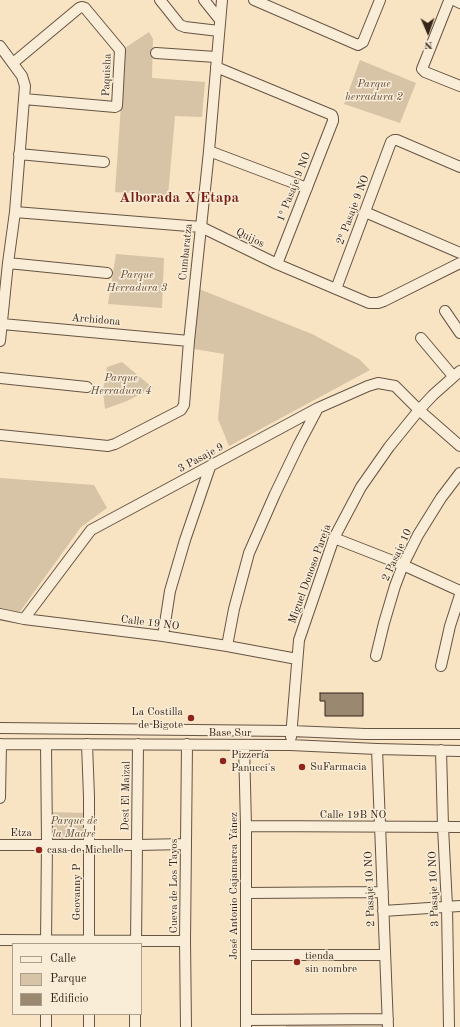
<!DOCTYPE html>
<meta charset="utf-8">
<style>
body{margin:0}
#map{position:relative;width:460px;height:1027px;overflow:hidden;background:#f8e3c3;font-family:"Old Standard TT",serif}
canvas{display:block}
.legend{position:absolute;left:12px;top:943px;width:130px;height:72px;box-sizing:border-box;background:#faedd8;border:1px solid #ac9d8c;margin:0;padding:5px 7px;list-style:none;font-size:12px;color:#362519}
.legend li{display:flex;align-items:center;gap:8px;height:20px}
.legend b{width:20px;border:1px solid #ac9d8c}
.north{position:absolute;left:408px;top:12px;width:40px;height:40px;-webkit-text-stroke:3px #faedd8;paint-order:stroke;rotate:178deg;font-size:11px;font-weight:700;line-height:16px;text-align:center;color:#362519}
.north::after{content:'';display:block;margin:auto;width:14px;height:18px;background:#362519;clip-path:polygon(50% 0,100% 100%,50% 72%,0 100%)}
</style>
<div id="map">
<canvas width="460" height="1027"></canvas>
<ul class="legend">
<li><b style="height:5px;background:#faedd8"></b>Calle</li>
<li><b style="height:11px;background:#d7c3a6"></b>Parque</li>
<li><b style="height:11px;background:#9b8871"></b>Edificio</li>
</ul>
<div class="north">N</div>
</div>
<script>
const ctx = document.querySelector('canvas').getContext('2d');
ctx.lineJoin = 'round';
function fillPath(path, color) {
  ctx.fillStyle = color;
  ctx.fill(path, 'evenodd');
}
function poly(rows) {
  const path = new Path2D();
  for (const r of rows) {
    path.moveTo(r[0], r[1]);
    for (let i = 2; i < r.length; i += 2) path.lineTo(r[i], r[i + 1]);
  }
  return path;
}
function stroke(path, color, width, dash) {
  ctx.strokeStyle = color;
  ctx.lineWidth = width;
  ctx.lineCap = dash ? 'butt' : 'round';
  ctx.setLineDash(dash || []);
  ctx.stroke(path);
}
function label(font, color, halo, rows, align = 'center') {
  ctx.font = font + ' "Old Standard TT",serif';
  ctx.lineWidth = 3;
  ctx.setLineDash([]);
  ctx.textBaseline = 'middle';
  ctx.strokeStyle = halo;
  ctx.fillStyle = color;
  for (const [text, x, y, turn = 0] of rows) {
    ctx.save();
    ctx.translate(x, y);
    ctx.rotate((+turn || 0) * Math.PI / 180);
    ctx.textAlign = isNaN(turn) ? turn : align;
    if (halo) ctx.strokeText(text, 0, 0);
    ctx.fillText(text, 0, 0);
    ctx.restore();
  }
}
const green = poly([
 [149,32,153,39,152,78,205,82,202,117,175,116,168,196,115,192,125,48],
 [360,60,416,83,400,123,344,104],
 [116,254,164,258,162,308,108,304],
 [199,289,312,334,359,359,370,370,229,446,218,419,224,354,194,349],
 [122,362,153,388,127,401,105,409,103,391,107,367],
 [0,478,94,485,107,508,81,527,19,613,0,609],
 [49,812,89,813,88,841,47,841],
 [386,1021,386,1027,286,1027,286,1022]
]);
const building = poly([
 [320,693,363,693,363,716,325,716,325,701,320,701,320,693]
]);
const minor = poly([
 [160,0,180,25,185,27,219,31],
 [204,0,220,20],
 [254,0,358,45,363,42,380,0],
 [451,0,449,1,422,69,425,72,460,86],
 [454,0,460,3],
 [0,46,22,76,25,86,24,99,15,212,8,263,0,341],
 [156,53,216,57],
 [13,63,79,8,82,7,85,8,120,50,117,106,115,107,24,99],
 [216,67,332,115,333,118,333,121,277,264],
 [209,151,307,188],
 [19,154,104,162],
 [15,212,201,227,277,264,369,303,378,303,384,301,460,263],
 [365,212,460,253],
 [8,263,107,273],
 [336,289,391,142,394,140,397,140,460,167],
 [445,311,460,333],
 [2,324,189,341],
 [421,338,453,376],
 [0,378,87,387],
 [0,435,108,446,115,444,181,410,184,405,189,341,209,151,222,0],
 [334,538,403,565,460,591],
 [0,614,24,619,163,636,227,646,297,659],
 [24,619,91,530,318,408,368,386,378,383,395,386,419,410,460,446],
 [163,636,170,591,185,540,210,467],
 [227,646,234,609,249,553,275,494,299,444,318,408],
 [376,656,384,623,395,586,403,565,418,535,441,498,460,473],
 [441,666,450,626,460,595],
 [0,728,291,731,365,734,460,734],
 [291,737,299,640,334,538,361,487,389,447,419,410,433,395,460,371],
 [0,744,290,745,377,749,460,751],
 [46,744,47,841,46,944],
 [87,744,89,797,89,944],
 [244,745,246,826,246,1027],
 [377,749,388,1027],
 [441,750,443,827,447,906,449,1027],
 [0,798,1,744],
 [246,826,460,827],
 [0,845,137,845,186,844],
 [246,893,383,892],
 [383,911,460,906],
 [0,940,185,941],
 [136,944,138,744],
 [246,955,385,955],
 [246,1020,388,1019],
 [46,1027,46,1014],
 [89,1027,89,1014],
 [135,1027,135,1014],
 [186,1027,185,941,187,744]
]);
const markers = [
 [191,718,4,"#8f2418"],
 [223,761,4,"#8f2418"],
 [302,767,4,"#8f2418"],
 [39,850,4,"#8f2418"],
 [297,962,4,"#8f2418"]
];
const streetNames = [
 ["Paquisha",107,75,-88],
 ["1º Pasaje 9 NO",294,187,-68],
 ["2º Pasaje 9 NO",353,210,-69],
 ["Quijos",250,238,26],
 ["Cumbaratza",186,252,-84],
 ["Archidona",96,320,5],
 ["3 Pasaje 9",201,458,-28],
 ["2 Pasaje 10",397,555,-65],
 ["Miguel Donoso Pareja",310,574,-70],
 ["Calle 19 NO",150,623,7],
 ["Base Sur",230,733],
 ["Dest El Maizal",126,796,-89],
 ["Calle 19B NO",353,815],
 ["Etza",21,833],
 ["Cueva de Los Tayos",174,886,-90],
 ["José Antonio Cajamarca Yánez",234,886,-90],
 ["2 Pasaje 10 NO",370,889,-92],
 ["3 Pasaje 10 NO",434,889,-92],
 ["Geovanny P",77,892,-90]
];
const parkNames = [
 ["Parque",374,84],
 ["herradura 2",374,97],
 ["Parque",137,275],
 ["Herradura 3",137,288],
 ["Parque",121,378],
 ["Herradura 4",121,391],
 ["Parque de",74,821],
 ["la Madre",74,834]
];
const poiNames = [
 ["La Costilla",183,712,"right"],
 ["de Bigote",183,725,"right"],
 ["Pizzería",231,755],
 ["Panucci's",231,768],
 ["SuFarmacia",310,767],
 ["casa de Michelle",47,850],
 ["tienda",305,956],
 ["sin nombre",305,969]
];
const districtNames = [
 ["Alborada X Etapa",179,198]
];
fillPath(green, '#d7c3a6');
fillPath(building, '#9b8871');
stroke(building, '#362519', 1);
stroke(minor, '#665444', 12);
stroke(minor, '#faedd8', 10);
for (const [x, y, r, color] of markers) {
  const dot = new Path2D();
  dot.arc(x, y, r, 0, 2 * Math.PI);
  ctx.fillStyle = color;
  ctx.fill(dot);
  stroke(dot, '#faedd8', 1.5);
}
label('11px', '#362519', '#faedd8', streetNames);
label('italic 11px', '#5e4c3c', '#faedd8', parkNames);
label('11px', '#362519', '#faedd8', poiNames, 'left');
label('bold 15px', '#7a1f14', '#faedd8', districtNames);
</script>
